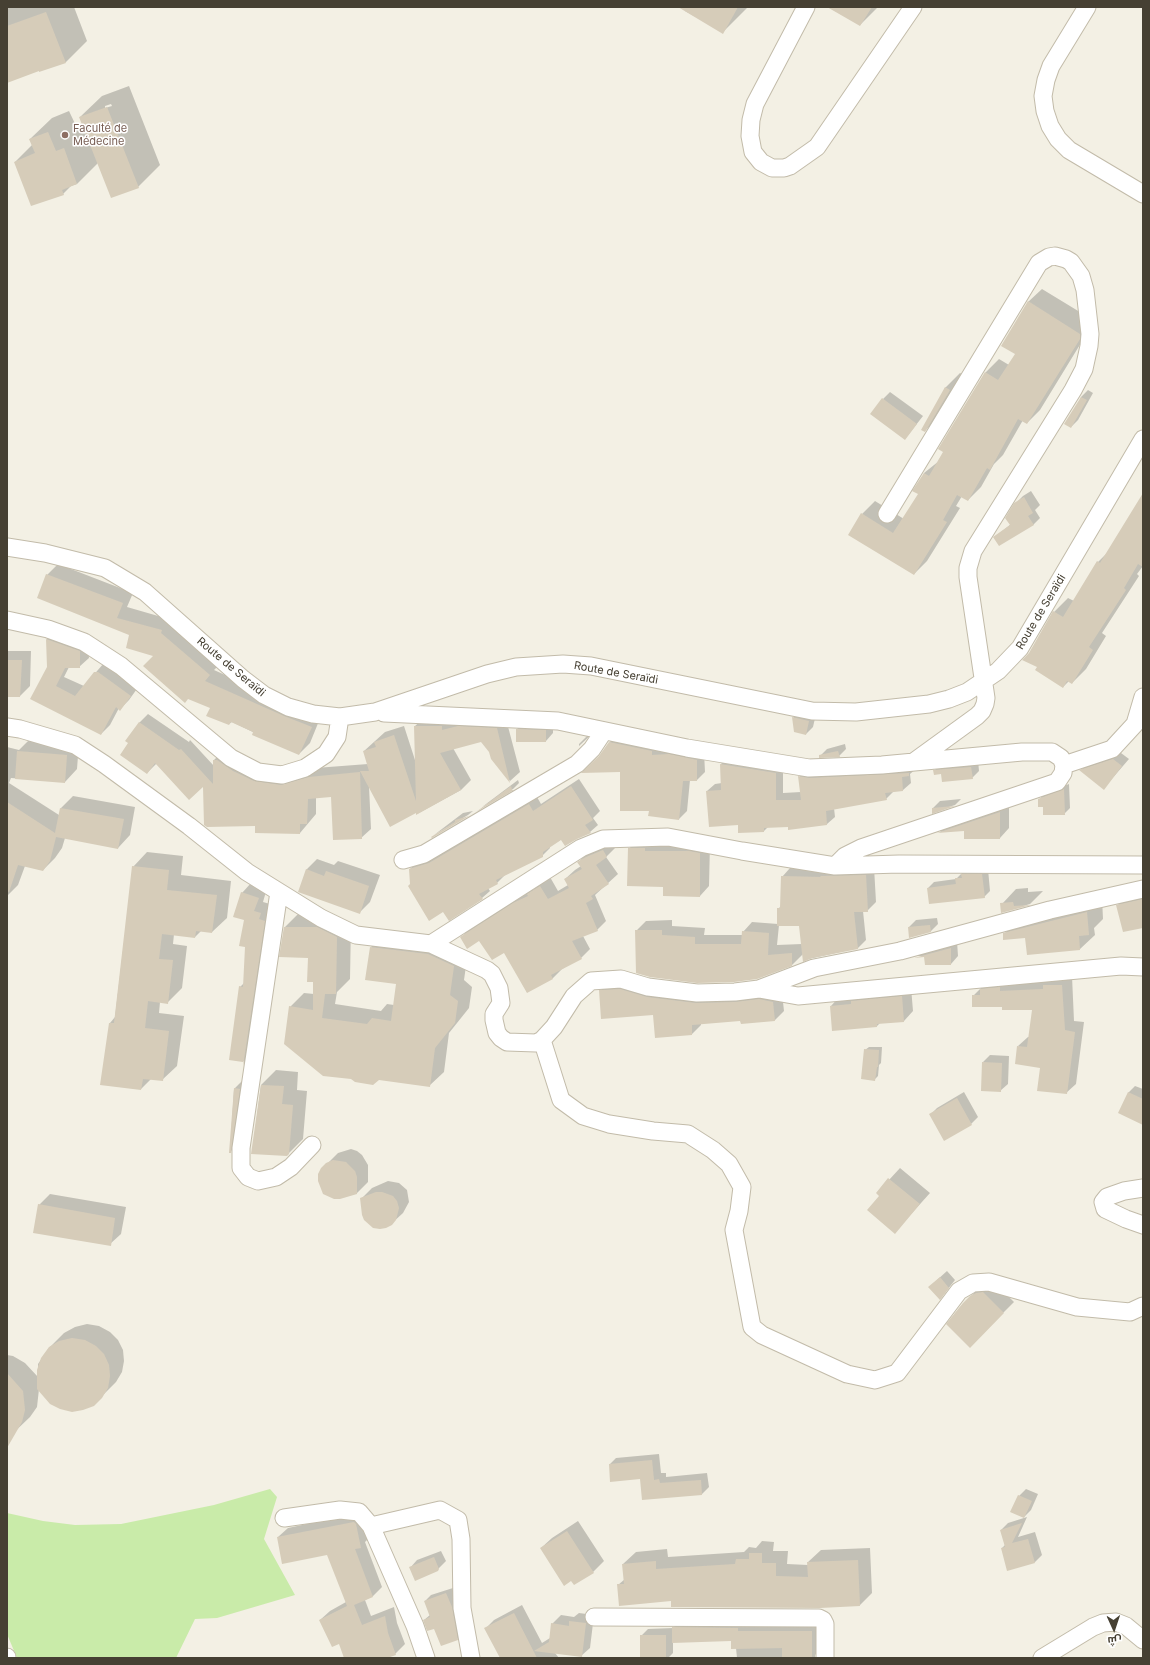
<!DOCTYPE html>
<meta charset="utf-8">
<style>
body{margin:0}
#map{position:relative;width:1150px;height:1665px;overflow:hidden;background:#f3f0e4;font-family:Inter,Cairo,sans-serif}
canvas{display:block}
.frame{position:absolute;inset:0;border:8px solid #464033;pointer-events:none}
.north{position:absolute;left:1094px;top:1609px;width:40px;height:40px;-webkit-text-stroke:3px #fff;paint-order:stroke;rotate:177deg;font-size:11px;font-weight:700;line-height:16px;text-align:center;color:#464033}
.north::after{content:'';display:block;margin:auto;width:14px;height:18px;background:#464033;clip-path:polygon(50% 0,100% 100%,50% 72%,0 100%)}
</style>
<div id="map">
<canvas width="1150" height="1665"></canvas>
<div class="frame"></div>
<div class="north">ش</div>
</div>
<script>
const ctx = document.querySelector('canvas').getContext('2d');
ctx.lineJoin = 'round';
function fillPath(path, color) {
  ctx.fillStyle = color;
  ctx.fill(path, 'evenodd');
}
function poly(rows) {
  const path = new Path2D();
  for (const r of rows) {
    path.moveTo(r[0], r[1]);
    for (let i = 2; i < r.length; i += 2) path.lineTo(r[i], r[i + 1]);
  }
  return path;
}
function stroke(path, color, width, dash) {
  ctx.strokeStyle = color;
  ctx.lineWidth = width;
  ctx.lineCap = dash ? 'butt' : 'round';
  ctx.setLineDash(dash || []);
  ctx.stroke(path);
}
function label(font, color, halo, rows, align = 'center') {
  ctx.font = font + ' Inter,sans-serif';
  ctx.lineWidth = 3;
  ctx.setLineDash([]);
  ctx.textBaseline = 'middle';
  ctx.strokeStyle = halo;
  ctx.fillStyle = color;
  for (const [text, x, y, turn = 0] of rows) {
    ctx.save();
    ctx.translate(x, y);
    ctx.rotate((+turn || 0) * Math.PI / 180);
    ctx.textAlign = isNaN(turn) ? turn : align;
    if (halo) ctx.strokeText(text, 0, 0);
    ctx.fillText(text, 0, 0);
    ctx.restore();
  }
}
const green = poly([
 [270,1489,277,1497,264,1539,295,1595,217,1618,195,1619,176,1658,17,1658,7,1634,7,1513,43,1521,75,1525,121,1524,214,1505]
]);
const shadow = poly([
 [7,7,74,7,87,41,66,62,39,70,7,82],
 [687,7,748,7,723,32,685,11],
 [828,7,878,7,860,25],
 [129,86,160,165,138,187,98,163,77,184,71,186,63,194,15,162,32,145,30,139,52,118,69,111,78,130,84,127,80,117,102,96],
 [111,104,112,106,105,108,105,106],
 [1042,289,1093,320,1092,325,1040,410,1027,423,1023,420,1003,455,994,464,981,487,968,500,962,496,956,506,960,508,927,561,914,574,862,514,875,501,904,519,919,494,924,473,939,461,944,451,939,449,986,372,999,359,1009,365,1016,354,1028,302],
 [960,373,964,375,939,416,925,431,945,388],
 [1088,390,1093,393,1078,420,1071,427,1081,397],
 [890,392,923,416,905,439,883,399],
 [1031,491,1040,505,1035,510,1040,518,1033,525,995,537,1011,524,1015,504,1023,496],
 [1143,495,1143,566,1137,574,1139,576,1102,633,1106,636,1086,669,1072,683,1069,681,1063,687,1038,667,1029,654,1054,612,1068,598,1074,601,1098,562,1107,553],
 [58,564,133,593,127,607,172,620,220,664,214,670,294,706,321,716,310,743,299,754,232,722,229,724,130,634,47,575],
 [56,631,88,642,89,658,79,667,69,667,64,677,84,686,104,663,139,686,129,700,120,709,119,708,110,725,101,734,32,699,48,667,47,639],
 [7,651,31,651,30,686,20,696,7,696],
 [800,711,816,714,813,727,806,734,793,718],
 [148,714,189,742,190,740,214,766,214,760,223,751,263,772,368,764,364,751,385,732,404,726,415,760,415,726,425,717,506,719,520,772,510,781,492,759,490,751,482,741,453,748,471,780,461,790,417,814,417,812,369,786,371,829,361,838,332,796,316,797,316,814,300,833,256,825,204,785,157,763,147,773,130,743,139,723],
 [524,722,553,724,553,733,546,741,517,729],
 [590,733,593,733,579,746,579,744],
 [618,734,704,752,705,772,697,780,690,780,687,811,679,819,650,810,621,771,610,742],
 [30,739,79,743,77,769,65,782,11,778,9,783,59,815,61,808,73,796,135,807,130,835,118,848,65,838,62,848,55,858,43,870,25,866,18,885,7,896,7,747,19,750],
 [845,744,846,749,839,756,820,756,827,749],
 [1121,753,1129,759,1104,788,1081,770,1088,764],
 [728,756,783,765,783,793,801,792,799,777,807,769,917,768,910,774,911,783,903,790,894,791,886,799,834,808,835,817,827,824,789,829,789,826,768,827,764,831,739,824,707,791,715,784,722,783,721,764],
 [978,760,979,771,972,778,934,771,941,764],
 [579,779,600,811,593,818,598,825,590,832,562,839,550,846,550,848,542,856,505,875,497,883,488,888,490,891,482,898,443,911,411,884,410,869,418,861,537,797,541,804],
 [518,780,519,783,513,789,482,807],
 [1069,784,1070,808,1064,814,1044,806,1039,800,1045,793],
 [961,799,955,805,933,812,933,808,940,801],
 [1009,803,1009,828,1000,838,965,830,940,832,948,824],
 [473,811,468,815,434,835,463,813],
 [638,839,710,844,709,886,700,896,664,886,629,849],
 [616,847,606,857,618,874,595,895,606,921,597,930,583,936,590,949,581,958,562,969,553,978,527,992,504,951,479,940,461,938,470,928,534,889,550,877,558,891,568,885,565,879,575,870,581,866,578,863,587,853,596,848],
 [147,852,183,856,181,875,231,881,227,918,212,932,201,931,195,937,174,934,173,944,187,946,182,988,167,1003,160,1002,159,1013,184,1016,177,1066,162,1080,151,1079,141,1089,110,1023,115,1017,133,867],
 [317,859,334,865,338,861,380,875,370,902,359,913,306,870],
 [874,867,876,902,867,911,863,911,866,940,858,948,804,960,803,954,792,965,756,978,636,931,646,921,672,920,672,926,705,928,704,935,742,935,743,932,752,922,778,924,778,909,781,906,782,877,790,868,828,869],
 [779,925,800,925,802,944,777,945],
 [988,869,990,891,984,897,928,888,934,882,956,879,962,873],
 [251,883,267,888,263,902,270,904,252,1056,244,1064,244,1061,230,1059,240,987,245,982,246,946,242,893],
 [1028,888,1028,892,1043,891,1030,904,1002,912,1002,904,1016,889],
 [1143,889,1143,927,1117,906,1131,892],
 [1102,898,1103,919,1094,928,1095,935,1080,949,1026,937,1004,934,1019,919],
 [299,913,331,913,351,923,350,979,337,992,335,1004,381,1011,387,1004,394,1005,397,983,371,947,385,933,468,952,464,980,472,987,469,1008,449,1033,444,1072,429,1086,290,1007,304,993,314,994,314,981,309,957,285,927],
 [937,918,938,924,931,931,909,927,916,920],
 [957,941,958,956,951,964,925,956,916,956,922,951],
 [1072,976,1074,1021,1084,1022,1076,1084,1066,1093,1041,1067,1018,1046,1028,1037,1029,1037,1033,1009,1003,1006,973,996,983,986],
 [609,982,782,993,784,1011,775,1020,741,1020,701,1023,701,1025,692,1034,656,1037,654,1014,600,991],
 [911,987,913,1011,904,1021,880,1023,877,1026,831,1006,840,996],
 [869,1047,882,1047,881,1063,879,1065,878,1076,875,1079,865,1050],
 [990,1055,1009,1056,1008,1084,1000,1091,983,1062],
 [276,1070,298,1072,297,1090,307,1091,303,1139,287,1155,252,1153,261,1085],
 [249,1074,245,1137,230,1152,234,1089],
 [1135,1086,1143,1089,1143,1124,1128,1093],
 [964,1092,978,1117,971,1124,930,1115,937,1108],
 [351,1149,357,1151,362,1155,368,1165,368,1182,357,1193,322,1169,338,1153],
 [900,1168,930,1193,895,1232,880,1196,877,1193],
 [388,1181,399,1183,407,1190,409,1202,403,1213,391,1224,361,1199,372,1188],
 [50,1194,126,1207,121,1234,110,1244,39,1205],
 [947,1271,955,1280,940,1299,937,1280],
 [988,1282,994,1282,1014,1302,970,1346,964,1303,975,1292],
 [87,1324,99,1326,110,1332,118,1340,123,1350,124,1361,122,1372,116,1382,101,1397,39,1389,37,1407,30,1417,7,1439,7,1355,13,1356,25,1363,38,1377,38,1364,49,1348,64,1333,75,1327],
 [659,1454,661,1473,666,1473,666,1477,707,1473,709,1487,702,1494,643,1499,641,1478,610,1464,616,1458],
 [1026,1489,1038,1494,1031,1510,1024,1517,1019,1496],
 [362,1512,370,1537,365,1542,382,1587,373,1596,365,1600,371,1616,394,1607,397,1623,405,1644,395,1654,389,1656,390,1658,345,1658,339,1642,320,1620,330,1611,346,1602,328,1553,278,1537,288,1528],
 [1027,1517,1018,1537,1035,1532,1042,1555,1035,1562,1008,1570,1002,1548,1005,1545,1001,1530,1008,1523],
 [578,1521,604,1561,593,1572,541,1548,552,1538],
 [762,1541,774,1542,773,1551,788,1551,787,1564,808,1565,808,1562,821,1550,870,1548,872,1593,860,1605,672,1600,618,1585,625,1579,623,1564,636,1552,667,1549,668,1557,744,1552,749,1547,756,1548],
 [441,1551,446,1561,437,1570,410,1568,417,1560],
 [453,1588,458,1601,463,1633,457,1639,424,1620,430,1615,425,1601,431,1595],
 [522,1605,542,1643,550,1638,552,1624,561,1615,574,1617,579,1613,594,1615,590,1648,581,1656,555,1653,559,1658,510,1658,485,1629,494,1620],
 [680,1621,818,1625,818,1652,815,1655,815,1658,737,1658,736,1648,732,1640,673,1641,673,1653,668,1658,641,1658,641,1636,648,1629,673,1628]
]);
const building = poly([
 [678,7,738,7,723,34],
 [827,7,872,7,860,26],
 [46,12,66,63,39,72,39,71,7,83,7,26],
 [107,107,139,188,111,198,79,117],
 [48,132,56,151,64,148,77,184,62,190,64,195,31,206,14,162,35,153,29,139],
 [1028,301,1080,334,1080,339,1027,424,1018,419,990,470,987,468,968,501,957,495,943,520,947,522,914,575,848,535,861,513,893,533,918,494,912,491,924,473,929,476,943,452,938,449,985,372,998,380,1015,354,1001,346],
 [945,387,950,390,925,432,921,430],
 [1081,397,1087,400,1071,428,1064,424],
 [882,398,917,424,905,440,870,414],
 [1143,493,1143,567,1138,564,1124,588,1126,590,1089,647,1093,650,1072,684,1067,681,1063,688,1035,670,1037,667,1022,660,1029,653,1053,611,1063,617,1097,561,1100,563],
 [1024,497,1033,513,1028,516,1034,525,999,546,993,537,1010,525,1005,518,1014,503],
 [46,574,123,603,117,618,162,630,161,633,210,675,205,681,284,716,312,727,299,755,252,735,253,732,231,722,229,725,206,716,210,708,188,699,185,703,143,666,153,656,126,648,129,635,37,598],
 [46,639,80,651,80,668,65,668,56,686,75,696,94,672,98,672,131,696,120,711,116,707,101,735,30,699,47,667],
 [7,660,22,660,20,697,7,697],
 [792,717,809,721,806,735,794,732],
 [139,722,179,750,181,749,213,784,213,760,217,760,233,771,254,781,281,785,309,777,360,772,362,839,333,840,331,797,308,799,307,824,300,824,300,834,255,833,255,826,207,827,204,825,203,787,189,800,155,763,147,774,120,755,128,743,125,741],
 [414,726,442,726,442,730,458,726,497,728,510,783,491,759,489,752,481,742,440,753,461,790,416,815,416,813,390,827,360,771,369,771,363,751,376,747,374,742,394,735,416,801],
 [516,729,546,730,546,742,516,742],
 [609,742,652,751,652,755,669,754,697,760,697,781,683,781,679,820,648,816,649,811,620,811,620,772,581,773,599,756],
 [17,751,67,755,65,783,15,779],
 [838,751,840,757,819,758,819,755],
 [1113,759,1122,766,1104,790,1079,770],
 [720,764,776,773,776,800,801,800,798,776,809,778,909,773,909,776,902,777,903,791,885,793,887,800,826,811,827,825,788,830,788,827,764,828,764,832,738,833,738,825,709,827,706,791,721,790],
 [971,767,973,779,942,782,941,774,934,775,933,770],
 [511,786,512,790,514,790,476,812],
 [571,786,593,820,585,825,591,833,577,839,565,846,561,840,543,852,543,857,496,880,498,884,479,894,483,899,449,921,443,912,429,921,408,886,410,884,409,869,429,863,529,804,533,811],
 [1064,789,1065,815,1043,815,1043,807,1038,807,1038,799],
 [7,802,55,833,60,808,124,819,118,849,56,837,50,861,43,871,18,865,9,892,7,891],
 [955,806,932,814,932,808],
 [1000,812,1000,839,964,839,964,831,937,833],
 [469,816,432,838,431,837,455,822,455,820],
 [628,848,645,848,645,851,689,851,700,853,700,897,663,896,663,887,627,886],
 [603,850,607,857,596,865,609,884,591,896,593,899,586,903,598,931,572,941,582,959,551,975,553,979,527,993,504,953,492,960,479,941,467,949,460,937,513,903,528,896,527,894,540,886,548,899,569,888,564,879,582,869,577,862,586,857],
 [132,866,169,870,167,890,217,895,212,933,196,931,195,938,162,934,159,959,173,960,168,1004,148,1001,145,1028,169,1031,163,1081,143,1079,141,1090,100,1085,109,1023,114,1023],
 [306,869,324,876,326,871,369,886,360,914,298,892],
 [961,874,982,874,985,898,929,904,927,888,956,884,955,878,962,878],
 [866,875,868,912,854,912,858,949,812,958,803,962,799,926,777,926,777,908,780,908,781,876,821,877,820,876],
 [241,892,259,898,254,911,261,913,259,919,265,921,243,1066,243,1062,229,1060,239,986,243,987,245,947,239,946,244,920,233,917],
 [1143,899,1143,928,1123,932,1116,905],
 [1013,902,1014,906,1031,905,1001,913,1000,903],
 [1087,912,1089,935,1079,936,1080,950,1027,955,1025,938,1003,940,1003,933],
 [930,925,931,932,909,938,908,927],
 [284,927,317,927,337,937,336,994,325,994,322,1018,367,1024,372,1018,391,1021,396,984,365,980,370,947,428,954,454,966,450,995,458,1001,455,1023,435,1048,430,1087,379,1080,373,1085,355,1082,351,1079,323,1076,284,1044,289,1006,313,1010,313,982,307,982,308,958,279,957],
 [635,930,662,930,662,935,695,937,695,944,741,944,742,931,769,933,768,955,792,953,792,966,757,979,734,982,697,983,650,977,636,973],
 [951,948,951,965,925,965,924,957,914,958],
 [1043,985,1062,985,1065,1030,1075,1032,1067,1094,1037,1091,1040,1068,1015,1064,1017,1046,1027,1047,1032,1010,1002,1010,1002,1007,972,1007,972,995,980,995,980,989,1000,987,1000,991,1043,989],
 [620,989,647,997,696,1003,735,1002,759,999,773,1002,775,1021,741,1024,740,1021,692,1025,692,1035,655,1038,653,1015,601,1019,599,990],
 [902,996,904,1022,877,1024,877,1027,832,1031,830,1006,851,1004,851,1001],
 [864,1049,879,1050,878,1067,877,1067,875,1081,861,1079],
 [982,1062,1002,1063,1001,1092,981,1091],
 [261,1085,284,1086,282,1104,293,1105,289,1154,287,1156,251,1154],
 [234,1088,240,1089,231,1153,229,1153],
 [1128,1092,1143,1099,1143,1125,1118,1113],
 [957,1098,972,1125,944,1141,929,1114],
 [333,1160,346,1162,355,1171,357,1177,357,1194,340,1199,334,1199,323,1194,318,1181,318,1174,321,1168,326,1163],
 [888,1178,920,1204,895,1234,867,1210,879,1196,876,1193],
 [376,1192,382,1192,393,1196,397,1201,399,1208,396,1220,392,1225,386,1228,380,1229,373,1228,364,1220,362,1215,360,1198],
 [38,1204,115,1218,111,1246,33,1233],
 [940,1277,949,1288,940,1300,928,1287],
 [983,1292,1004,1313,970,1348,946,1324,963,1303,970,1296,976,1293],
 [72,1338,85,1340,96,1346,104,1354,109,1365,110,1376,108,1388,102,1398,94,1406,83,1410,72,1412,60,1409,50,1404,37,1389,37,1370,41,1358,49,1347,59,1341],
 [7,1373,23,1391,25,1410,22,1422,7,1448],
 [652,1460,654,1480,659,1479,660,1483,701,1480,702,1495,642,1500,640,1479,610,1482,609,1464],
 [1018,1495,1032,1501,1024,1518,1010,1512],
 [354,1522,356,1524,361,1548,355,1549,373,1597,354,1605,362,1625,385,1616,388,1633,396,1655,387,1658,344,1658,339,1644,332,1647,319,1620,347,1606,327,1555,282,1564,277,1537],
 [1022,1523,1012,1543,1028,1539,1035,1563,1007,1571,1001,1548,1005,1547,1000,1530],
 [567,1531,594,1573,574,1585,571,1581,564,1586,540,1548],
 [749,1553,762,1553,762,1563,776,1563,776,1576,808,1577,807,1562,858,1560,860,1606,820,1608,671,1607,671,1601,619,1606,617,1584,624,1584,622,1564,656,1561,656,1569,735,1564,736,1559,749,1559],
 [434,1557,439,1569,438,1571,415,1581,409,1567],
 [446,1593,452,1607,458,1640,441,1646,434,1629,427,1631,423,1620,430,1617,424,1601],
 [514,1613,537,1658,500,1658,484,1628],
 [569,1621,586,1623,582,1657,534,1651,549,1642,551,1623,569,1626],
 [672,1627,738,1628,738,1631,812,1631,812,1658,782,1658,782,1648,731,1649,731,1641,672,1643],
 [640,1635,666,1635,666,1658,640,1658]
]);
const minor = poly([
 [806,7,755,104,751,120,750,136,753,152,761,162,772,168,784,168,790,166,817,147,913,7],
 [1087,7,1051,66,1046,80,1043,96,1045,111,1050,126,1058,139,1069,150,1143,194],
 [887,514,1039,263,1049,257,1055,256,1066,259,1071,262,1081,276,1085,290,1090,334,1089,346,1084,369,1073,390,973,551,968,568,968,577,986,698,985,704,982,711,977,716,915,761],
 [7,547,45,553,105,568,145,592,243,679,264,695,288,707,313,714,340,717,375,712,487,674,516,667,563,664,591,666,812,711,856,712,929,704,949,699,967,692,998,671,1020,648,1143,439],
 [7,620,48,629,84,642,121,666,231,758,258,772,282,775,305,768,326,754,337,737,340,717],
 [384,713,558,721,687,748,809,768,882,765,1022,752,1052,752,1061,758,1064,765],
 [7,727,20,729,75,745,104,764,189,826,247,872,321,918,356,935,431,944,487,970,492,974,499,988,501,1003,494,1014,494,1020,497,1033,501,1038,507,1042,536,1043,542,1040,554,1027,574,996,591,981,621,979,648,987,697,993,735,992,759,989,798,996,1121,966,1143,967],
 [403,860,424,854,577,764,592,749,604,731],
 [835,866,845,856,861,848,1057,782,1063,773,1064,765,1112,749,1135,724,1143,697],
 [279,892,241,1148,241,1168,248,1177,258,1181,276,1177,291,1167,312,1145],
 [431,944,581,848,603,839,668,837,742,851,835,866,899,864,1143,865],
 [759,989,814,968,900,951,1050,910,1143,889],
 [542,1040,561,1100,583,1116,609,1124,653,1131,688,1134,713,1150,729,1164,742,1187,739,1211,734,1230,752,1327,762,1335,847,1374,875,1380,897,1373,959,1291,973,1283,989,1282,1077,1307,1130,1312,1143,1306],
 [1143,1188,1124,1191,1107,1197,1103,1202,1105,1209,1126,1219,1143,1225],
 [284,1518,340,1510,359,1512,371,1526,440,1510,458,1520,461,1539,462,1608,471,1658],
 [371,1526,415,1626,426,1658],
 [594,1617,819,1618,823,1620,825,1624,825,1658],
 [7,1657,7,1658],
 [1042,1658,1093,1627,1103,1623,1116,1622,1126,1626,1143,1640]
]);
const markers = [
 [65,135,4,"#8d6e63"]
];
const educationNames = [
 ["Faculté de",73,129],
 ["Médecine",73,142]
];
const streetNames = [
 ["Route de Seraïdi",1041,612,-59],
 ["Route de Seraïdi",231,667,40],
 ["Route de Seraïdi",616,673,10]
];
fillPath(green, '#c9eba9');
fillPath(shadow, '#0003');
fillPath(building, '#d6ccb9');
stroke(minor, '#c2bba9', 19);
stroke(minor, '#fff', 17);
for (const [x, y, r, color] of markers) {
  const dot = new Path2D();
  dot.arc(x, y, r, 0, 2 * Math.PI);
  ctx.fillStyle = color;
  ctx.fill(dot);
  stroke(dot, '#fff', 1.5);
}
label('11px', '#785e54', '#fff', educationNames, 'left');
label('11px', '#464033', '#fff', streetNames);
</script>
